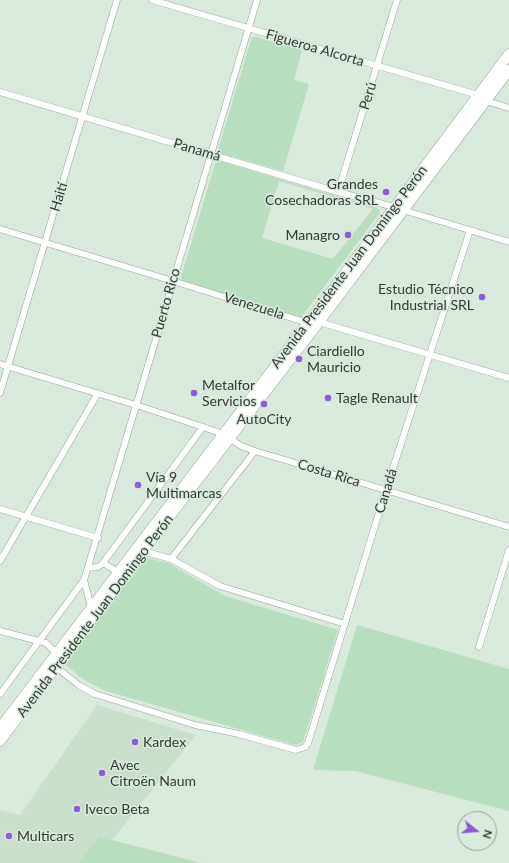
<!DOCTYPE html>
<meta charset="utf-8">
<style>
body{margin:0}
#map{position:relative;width:509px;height:863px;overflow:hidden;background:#d9e9dc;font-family:Lato,sans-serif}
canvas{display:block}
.north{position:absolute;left:457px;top:811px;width:40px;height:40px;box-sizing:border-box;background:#d9e9dc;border:1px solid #97a39a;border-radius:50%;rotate:107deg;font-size:11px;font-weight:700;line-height:16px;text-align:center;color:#353b36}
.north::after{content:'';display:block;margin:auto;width:14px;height:18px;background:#8d5cd5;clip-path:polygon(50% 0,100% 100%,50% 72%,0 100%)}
</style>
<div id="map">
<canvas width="509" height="863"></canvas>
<div class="north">N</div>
</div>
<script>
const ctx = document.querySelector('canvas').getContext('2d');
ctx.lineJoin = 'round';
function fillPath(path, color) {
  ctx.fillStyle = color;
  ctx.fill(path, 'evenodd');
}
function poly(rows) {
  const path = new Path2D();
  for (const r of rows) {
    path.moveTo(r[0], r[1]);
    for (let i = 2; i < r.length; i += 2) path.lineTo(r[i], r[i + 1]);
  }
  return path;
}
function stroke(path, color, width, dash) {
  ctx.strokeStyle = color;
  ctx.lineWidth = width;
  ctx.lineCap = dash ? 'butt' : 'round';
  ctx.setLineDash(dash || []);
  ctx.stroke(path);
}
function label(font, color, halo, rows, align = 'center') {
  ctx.font = font + ' Lato,sans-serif';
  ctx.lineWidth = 3;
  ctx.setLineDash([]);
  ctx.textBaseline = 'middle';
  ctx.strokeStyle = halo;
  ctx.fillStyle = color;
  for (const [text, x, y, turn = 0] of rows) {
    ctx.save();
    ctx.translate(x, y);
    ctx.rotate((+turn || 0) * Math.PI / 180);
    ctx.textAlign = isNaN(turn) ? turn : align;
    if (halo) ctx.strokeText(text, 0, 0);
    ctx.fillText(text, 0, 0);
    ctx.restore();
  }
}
const built = poly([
 [97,705,196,735,112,840,99,836,79,863,0,863,0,810,20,815]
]);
const green = poly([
 [252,37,256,37,302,50,294,80,309,84,283,171,222,154,218,150,251,40],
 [219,161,377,208,380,210,379,214,303,315,301,317,184,282,182,280,181,277,215,164],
 [279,181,373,209,333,259,262,238],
 [143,557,168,563,225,596,338,630,303,742,295,745,106,691,86,681,64,664],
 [357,625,509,669,509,811,355,771,313,770],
 [99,836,112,840,202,863,79,863]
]);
const street = poly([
 [152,0,478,95],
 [0,92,338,192,394,207],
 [486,101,509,108],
 [338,192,397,0],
 [403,210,509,242],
 [0,229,173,281,308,323,319,322,509,378],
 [0,364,136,405,203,427,223,434,241,446,255,451,509,527],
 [0,393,117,0],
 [0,509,98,538],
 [143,551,171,559,220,586,345,624],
 [171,559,255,451],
 [0,561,98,393],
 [103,563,118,572],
 [88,568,98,567,103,563,203,427],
 [91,607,84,580,257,0],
 [0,631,46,643,56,653],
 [479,647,509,550],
 [56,667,80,686,95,694,195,725,239,734,296,750,305,747,308,743,386,490,470,230],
 [0,694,84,580]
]);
const primary = poly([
 [0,728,308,323,509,54],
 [0,741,143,551,319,322,509,70]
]);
const markers = [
 [386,192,4,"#8d5cd5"],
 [348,235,4,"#8d5cd5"],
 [482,297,4,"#8d5cd5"],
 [299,359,4,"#8d5cd5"],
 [194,393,4,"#8d5cd5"],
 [328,398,4,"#8d5cd5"],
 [264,404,4,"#8d5cd5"],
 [138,485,4,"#8d5cd5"],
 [135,742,4,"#8d5cd5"],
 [102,773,4,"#8d5cd5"],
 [77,809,4,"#8d5cd5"],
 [9,836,4,"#8d5cd5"]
];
const streetNames = [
 ["Figueroa Alcorta",315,48,16],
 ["Perú",368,96,-73],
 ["Panamá",197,150,17],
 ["Haití",59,197,-73],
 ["Avenida Presidente Juan Domingo Perón",349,267,-53],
 ["Puerto Rico",166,303,-74],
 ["Venezuela",254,306,17],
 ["Costa Rica",329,473,17],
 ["Canadá",386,491,-73],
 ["Avenida Presidente Juan Domingo Perón",95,616,-53]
];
const poiNames = [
 ["Grandes",378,184,"right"],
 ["Cosechadoras SRL",378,200,"right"],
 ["Managro",340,235,"right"],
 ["Estudio Técnico",474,289,"right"],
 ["Industrial SRL",474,305,"right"],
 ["Ciardiello",307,351],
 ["Mauricio",307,367],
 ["Metalfor",202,385],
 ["Servicios",202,401],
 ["Tagle Renault",336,398],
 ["AutoCity",264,419,"center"],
 ["Vía 9",146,477],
 ["Multimarcas",146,493],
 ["Kardex",143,742],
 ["Avec",110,765],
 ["Citroën Naum",110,781],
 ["Iveco Beta",85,809],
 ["Multicars",17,836]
];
fillPath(built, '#c9dfcc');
fillPath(green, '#b9debf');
stroke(street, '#96a598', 7);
stroke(primary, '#96a598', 11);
stroke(street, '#fff', 6);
stroke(primary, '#fff', 10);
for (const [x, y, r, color] of markers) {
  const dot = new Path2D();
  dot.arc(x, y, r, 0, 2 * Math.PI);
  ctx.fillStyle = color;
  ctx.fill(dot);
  stroke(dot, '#d9e9dc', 1.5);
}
label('14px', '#353b36', '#d9e9dc', streetNames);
label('14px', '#353b36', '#d9e9dc', poiNames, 'left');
</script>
